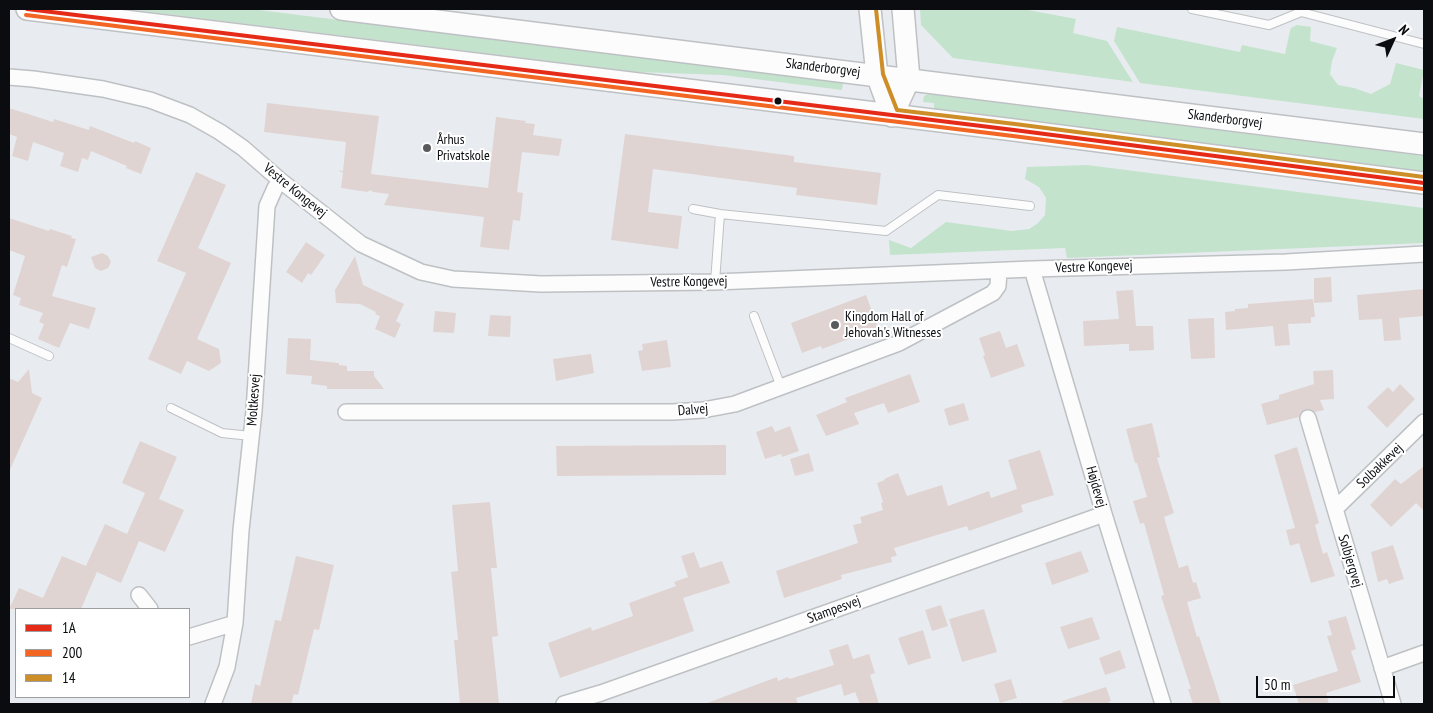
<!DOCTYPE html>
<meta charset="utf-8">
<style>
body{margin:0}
#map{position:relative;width:1433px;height:713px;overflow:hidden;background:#e8ecf0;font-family:"PT Sans Narrow",sans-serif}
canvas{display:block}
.frame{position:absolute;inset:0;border:10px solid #0a0c0f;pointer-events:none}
.legend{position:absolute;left:15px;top:608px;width:175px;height:90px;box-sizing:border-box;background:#fff;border:1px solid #9d9e9f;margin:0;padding:6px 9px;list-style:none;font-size:15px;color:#0a0c0f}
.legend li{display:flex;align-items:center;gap:10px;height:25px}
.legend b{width:25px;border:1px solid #9d9e9f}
.north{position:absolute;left:1368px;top:15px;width:50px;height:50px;-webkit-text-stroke:4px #fff;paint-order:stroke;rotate:47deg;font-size:14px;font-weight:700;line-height:20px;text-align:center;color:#0a0c0f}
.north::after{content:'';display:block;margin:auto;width:18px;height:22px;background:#0a0c0f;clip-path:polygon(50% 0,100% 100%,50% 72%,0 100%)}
.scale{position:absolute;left:1256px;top:676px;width:139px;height:22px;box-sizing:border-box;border:2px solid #0a0c0f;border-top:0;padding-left:6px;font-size:15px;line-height:18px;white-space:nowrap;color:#0a0c0f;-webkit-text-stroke:4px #fff;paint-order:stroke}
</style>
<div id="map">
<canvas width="1433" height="713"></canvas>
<div class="frame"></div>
<ul class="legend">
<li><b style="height:6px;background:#e52b18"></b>1A</li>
<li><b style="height:6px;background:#f26522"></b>200</li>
<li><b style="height:6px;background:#ce8e27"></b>14</li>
</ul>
<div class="north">N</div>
<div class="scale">50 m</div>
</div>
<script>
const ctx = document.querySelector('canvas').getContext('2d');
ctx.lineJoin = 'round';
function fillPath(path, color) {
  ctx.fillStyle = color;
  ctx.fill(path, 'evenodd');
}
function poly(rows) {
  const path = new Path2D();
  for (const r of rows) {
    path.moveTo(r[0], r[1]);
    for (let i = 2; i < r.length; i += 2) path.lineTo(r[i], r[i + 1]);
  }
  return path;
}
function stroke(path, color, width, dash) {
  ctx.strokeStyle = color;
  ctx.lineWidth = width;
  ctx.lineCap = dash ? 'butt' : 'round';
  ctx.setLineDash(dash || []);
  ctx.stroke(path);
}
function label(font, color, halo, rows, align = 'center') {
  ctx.font = font + ' "PT Sans Narrow",sans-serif';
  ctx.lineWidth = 4;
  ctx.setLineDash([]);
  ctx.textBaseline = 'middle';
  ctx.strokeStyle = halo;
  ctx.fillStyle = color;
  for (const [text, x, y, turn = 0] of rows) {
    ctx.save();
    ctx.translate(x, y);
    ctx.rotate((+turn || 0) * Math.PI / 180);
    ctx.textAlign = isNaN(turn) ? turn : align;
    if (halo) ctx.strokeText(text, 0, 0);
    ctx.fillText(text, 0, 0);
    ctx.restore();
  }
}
const green = poly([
 [126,9,251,9,843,83,842,90,723,75,637,72],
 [920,9,1023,9,1076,19,1073,33,1107,41,1133,82,953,58,921,25],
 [1297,25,1311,27,1310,41,1337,48,1332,61,1330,74,1338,85,1354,88,1371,94,1390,84,1396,63,1424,70,1419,96,1424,99,1424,119,1140,83,1114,41,1117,27,1240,52,1242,45,1285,54,1290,31,1291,28],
 [928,94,1424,156,1424,171,934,110,934,103,923,102,924,96],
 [1087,165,1424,208,1424,243,1067,258,1065,248,890,255,889,240,911,248,946,222,1012,231,1029,229,1038,223,1045,215,1046,198,1039,187,1025,179,1027,167]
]);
const building = poly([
 [267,103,379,116,371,174,488,188,496,117,526,121,525,123,535,124,533,135,562,139,559,156,522,152,517,192,523,193,520,221,513,220,509,250,480,247,484,217,384,205,389,194,373,192,370,190,368,192,341,188,343,173,338,170,343,171,346,142,264,132],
 [9,108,53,122,54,119,89,130,90,126,134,143,135,141,151,148,141,174,126,168,127,166,91,151,88,160,82,158,78,172,60,166,64,153,33,142,28,161,12,156,17,137,9,134],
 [625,134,794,156,794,162,881,173,877,205,796,195,797,188,653,169,648,212,682,216,678,249,611,240],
 [196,172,226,185,198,248,231,263,197,339,219,349,221,363,209,371,187,361,181,374,148,359,186,273,157,261],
 [9,218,49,231,50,229,72,236,71,238,76,239,67,267,62,265,52,296,96,308,89,329,70,323,59,348,38,339,44,324,39,322,43,313,19,305,21,298,13,295,25,256,9,250],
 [306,242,325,255,311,275,308,273,302,283,286,272],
 [102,253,108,256,111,262,108,268,101,271,95,268,91,257],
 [355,256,363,285,404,304,396,321,401,324,395,338,375,329,380,316,375,314,376,312,360,304,336,303,335,290],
 [1331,277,1332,302,1314,303,1314,278],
 [1424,289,1424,316,1399,318,1401,340,1384,341,1382,319,1359,320,1357,295],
 [1133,290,1136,326,1153,326,1154,350,1129,351,1129,344,1125,344,1084,346,1083,321,1119,319,1116,291],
 [866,295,878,328,822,349,821,346,802,353,791,323],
 [1313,299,1315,317,1311,317,1311,323,1288,324,1290,345,1275,346,1273,326,1226,330,1225,312,1235,311,1235,309,1248,308,1248,304],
 [435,311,456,313,454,333,433,332],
 [490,315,511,316,510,337,488,336],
 [1214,318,1215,358,1191,359,1188,319],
 [1000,331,1006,348,1017,344,1025,366,991,378,983,356,985,355,979,338],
 [288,338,311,339,310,360,339,363,339,365,347,366,347,371,374,371,374,376,384,389,327,389,327,386,311,384,312,376,286,374],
 [667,340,671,367,642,371,638,351,643,350,642,344],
 [591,354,594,373,556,381,553,359],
 [29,369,32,393,42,398,9,472,9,378,18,382],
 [1333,370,1334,399,1320,400,1324,410,1315,412,1311,409,1306,409,1301,412,1299,417,1267,425,1261,404,1279,399,1279,395,1314,384,1313,371],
 [910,374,920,402,888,413,884,403,854,413,859,424,826,436,816,415,847,402,845,398],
 [1400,384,1415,399,1387,428,1367,407,1388,387,1393,392],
 [964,403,969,420,949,426,944,409],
 [1152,423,1160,457,1157,458,1174,513,1164,517,1179,568,1188,565,1193,583,1196,582,1201,598,1187,602,1197,637,1199,636,1221,704,1193,704,1188,689,1191,689,1161,596,1164,595,1144,523,1140,524,1133,501,1147,497,1137,463,1135,463,1126,429],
 [772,426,775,432,790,426,799,451,782,457,781,454,765,459,756,432],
 [140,441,177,457,159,499,184,510,165,552,139,541,121,583,97,572,81,609,9,609,19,588,43,598,62,556,86,566,105,524,127,534,145,493,122,483],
 [726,445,726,475,557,476,556,446],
 [1297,447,1319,523,1315,525,1323,554,1327,552,1335,576,1311,583,1299,543,1290,546,1286,530,1295,528,1274,455],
 [1040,450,1054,495,1021,505,1023,512,969,531,967,526,894,548,897,556,891,557,892,562,841,575,842,579,784,598,776,571,858,543,853,525,862,523,860,517,883,510,881,503,883,502,877,483,885,480,884,479,898,473,907,496,942,485,948,506,989,491,991,498,1017,489,1008,460],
 [809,453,814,471,795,476,790,459],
 [1424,466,1424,511,1416,503,1391,527,1370,505,1395,479,1401,484],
 [490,502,497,568,491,568,498,636,492,637,499,703,460,704,454,640,458,640,451,572,458,571,452,505],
 [1393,545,1404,579,1389,584,1387,579,1378,582,1371,552],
 [1081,551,1089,572,1052,585,1045,563],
 [694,552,700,568,722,561,730,583,683,598,694,631,560,678,548,643,591,627,592,631,633,616,629,603,676,586,674,582,688,577,681,556],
 [296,556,334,565,319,630,314,629,298,695,294,694,291,704,251,704,255,684,260,686,275,620,281,621],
 [941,605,948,626,932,631,925,610],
 [984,609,997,652,962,662,949,619],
 [1346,616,1356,649,1351,651,1361,682,1326,693,1329,704,1299,704,1293,685,1338,671,1327,636,1332,635,1328,621],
 [1092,617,1100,639,1068,649,1060,627],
 [923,630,931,658,908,665,898,638],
 [848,644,853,659,869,654,875,673,870,675,879,704,860,704,855,692,844,696,841,684,796,698,798,704,707,704,707,703,777,677,778,681,788,677,789,679,834,665,829,650],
 [1120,650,1126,668,1105,675,1099,658],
 [1011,679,1017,698,1000,703,994,684],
 [1106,687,1111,701,1109,701,1110,704,1063,704,1062,701]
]);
const lane = poly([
 [1192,9,1269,25,1301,12,1424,44],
 [693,209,720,214,886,231,938,195,1030,206],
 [715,282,720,214],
 [754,316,781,387],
 [9,338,49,356],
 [171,408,222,433,251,436]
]);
const street = poly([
 [9,77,33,79,103,89,150,100,190,115,220,132,243,148,281,181,361,244,421,272,453,279,541,284,715,282,1032,269,1286,262,1424,254],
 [1032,269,1104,514,1163,704],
 [346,412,673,412,703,410,735,404,899,343,993,293,998,286,999,271],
 [1308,418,1393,704],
 [1335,509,1424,422],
 [139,595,150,609],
 [189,637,235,623],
 [1382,668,1424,653],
 [213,704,227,667,235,623,241,530,254,411,267,206,275,188,281,181],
 [564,704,601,693,1104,514]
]);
const secondary = poly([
 [27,9,1014,130,1424,183],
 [341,9,1424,144],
 [870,9,877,75,892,116],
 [892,116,909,79,903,9]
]);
const bus1 = poly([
 [27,9,1014,130,1424,183]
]);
const bus2 = poly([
 [26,15,1013,136,1423,189]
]);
const bus3 = poly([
 [876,9,883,74,897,110,1015,124,1424,177]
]);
const markers = [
 [778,101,4.5,"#0a0c0f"],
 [427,148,5,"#585a5e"],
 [835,325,5,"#585a5e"]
];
const streetNames = [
 ["Skanderborgvej",823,68,7],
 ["Skanderborgvej",1225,119,7],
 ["Vestre Kongevej",295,191,39],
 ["Vestre Kongevej",1094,267,-2],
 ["Vestre Kongevej",689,282,-1],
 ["Moltkesvej",254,400,-86],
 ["Dalvej",693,410,-5],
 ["Solbakkevej",1380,466,-44],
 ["Højdevej",1096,487,74],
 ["Solbjergvej",1350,561,73],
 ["Stampesvej",834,610,-20]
];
const poiNames = [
 ["Århus",437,140],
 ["Privatskole",437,156],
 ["Kingdom Hall of",845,317],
 ["Jehovah's Witnesses",845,333]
];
fillPath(green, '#c4e3cd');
fillPath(building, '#e0d4d2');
stroke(lane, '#bec1c3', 10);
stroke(street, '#bec1c3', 18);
stroke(secondary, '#bec1c3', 24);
stroke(lane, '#fcfcfd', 8);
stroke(street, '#fcfcfd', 15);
stroke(secondary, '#fcfcfd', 21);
stroke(bus1, '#e52b18', 4);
stroke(bus2, '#f26522', 4);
stroke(bus3, '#ce8e27', 4);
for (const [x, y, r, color] of markers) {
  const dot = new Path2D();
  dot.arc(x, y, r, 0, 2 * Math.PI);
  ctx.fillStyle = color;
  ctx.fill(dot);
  stroke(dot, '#fff', 2);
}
label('14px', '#0a0c0f', '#fff', streetNames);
label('14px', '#0a0c0f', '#fff', poiNames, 'left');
</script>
